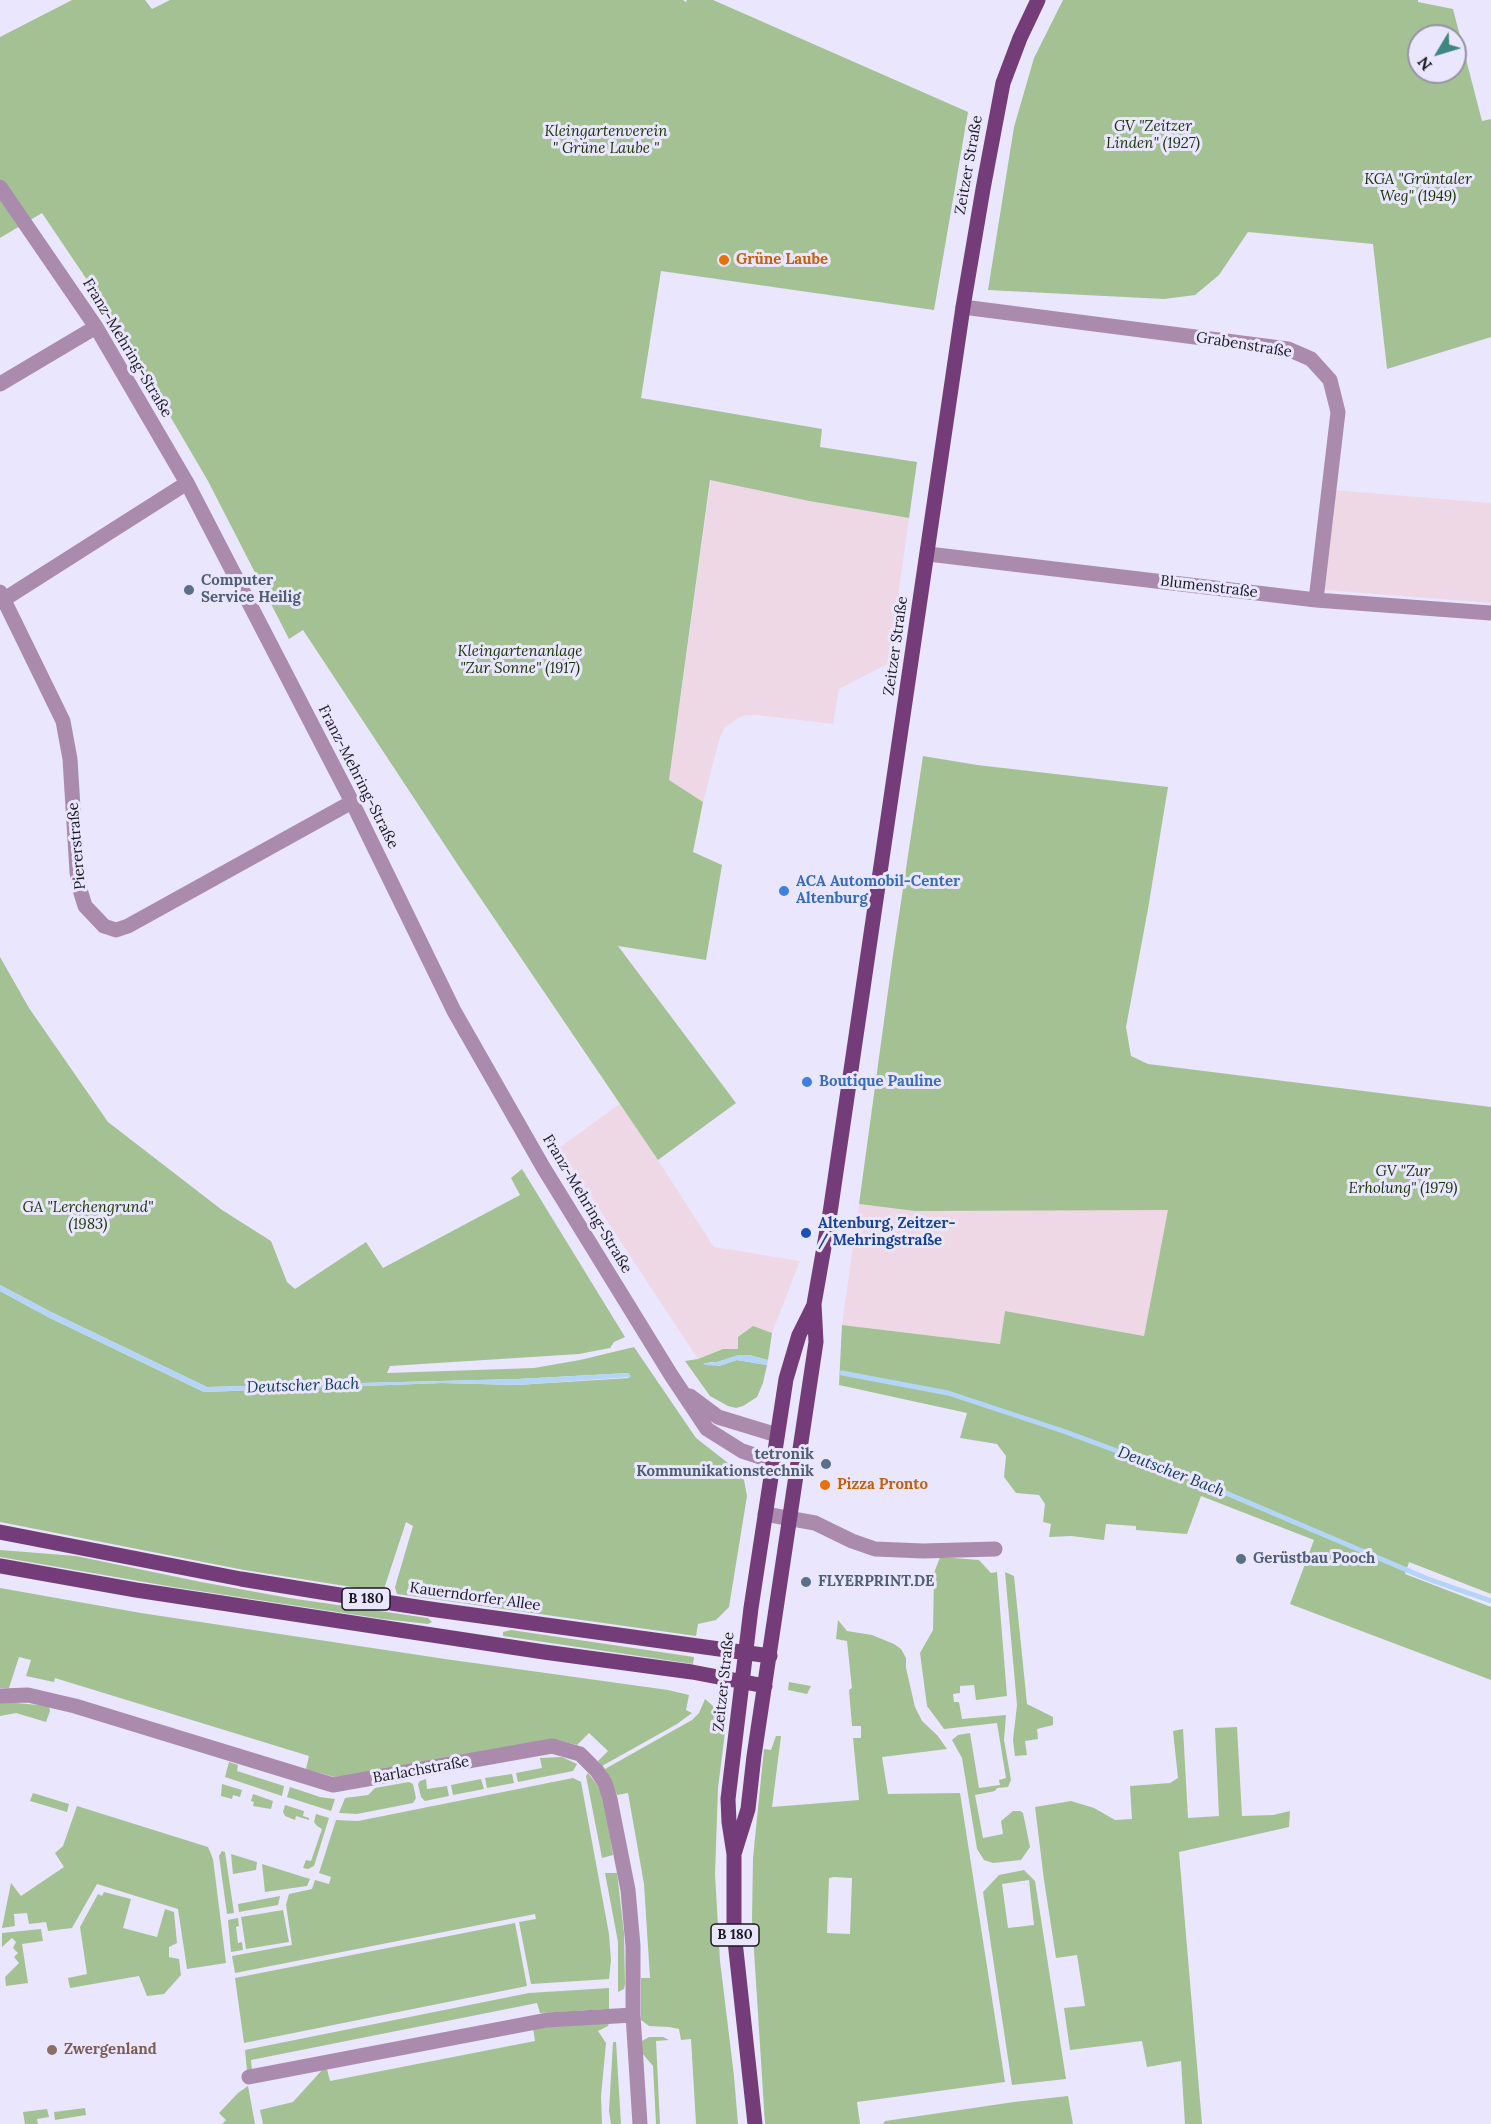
<!DOCTYPE html>
<meta charset="utf-8">
<style>
body{margin:0}
#map{position:relative;width:1491px;height:2124px;overflow:hidden;background:#eae6fe;font-family:Lora,serif}
canvas{display:block}
.north{position:absolute;left:1407px;top:24px;width:60px;height:60px;box-sizing:border-box;background:#eae6fe;border:2px solid #9694a5;border-radius:50%;rotate:232deg;font-size:16px;font-weight:700;line-height:24px;text-align:center;color:#191820}
.north::after{content:'';display:block;margin:auto;width:21px;height:27px;background:#3f867f;clip-path:polygon(50% 0,100% 100%,50% 72%,0 100%)}
</style>
<div id="map">
<canvas width="1491" height="2124"></canvas>
<div class="north">N</div>
</div>
<script>
const ctx = document.querySelector('canvas').getContext('2d');
ctx.lineJoin = 'round';
function fillPath(path, color) {
  ctx.fillStyle = color;
  ctx.fill(path, 'evenodd');
}
function poly(rows) {
  const path = new Path2D();
  for (const r of rows) {
    path.moveTo(r[0], r[1]);
    for (let i = 2; i < r.length; i += 2) path.lineTo(r[i], r[i + 1]);
  }
  return path;
}
function stroke(path, color, width, dash) {
  ctx.strokeStyle = color;
  ctx.lineWidth = width;
  ctx.lineCap = dash ? 'butt' : 'round';
  ctx.setLineDash(dash || []);
  ctx.stroke(path);
}
function label(font, color, halo, rows, align = 'center') {
  ctx.font = font + ' Lora,serif';
  ctx.lineWidth = 6;
  ctx.setLineDash([]);
  ctx.textBaseline = 'middle';
  ctx.strokeStyle = halo;
  ctx.fillStyle = color;
  for (const [text, x, y, turn = 0] of rows) {
    ctx.save();
    ctx.translate(x, y);
    ctx.rotate((+turn || 0) * Math.PI / 180);
    ctx.textAlign = isNaN(turn) ? turn : align;
    if (halo) ctx.strokeText(text, 0, 0);
    ctx.fillText(text, 0, 0);
    ctx.restore();
  }
}
const industrial = poly([
 [711,479,809,501,909,518,889,663,839,689,833,724,757,715,742,716,725,727,720,737,703,802,669,780],
 [1334,490,1491,503,1491,603,1325,590],
 [621,1103,714,1247,800,1261,772,1333,753,1327,738,1349,723,1349,698,1359,559,1148],
 [859,1204,915,1211,1169,1209,1144,1336,1005,1311,1000,1344,842,1325]
]);
const green = poly([
 [72,0,145,0,152,9,170,0,683,0,686,2,687,0,713,0,968,112,934,310,661,271,641,398,822,429,820,447,917,462,909,518,809,501,710,480,669,780,703,802,693,852,722,865,706,960,618,946,736,1103,658,1160,460,868,303,630,289,639,208,481,112,317,42,213,0,238,0,37],
 [1063,0,1418,0,1418,2,1453,9,1482,121,1491,119,1491,337,1387,369,1373,244,1248,232,1219,275,1195,295,1164,299,988,290,1014,127,1034,58],
 [1419,36,1455,36,1455,72,1419,72],
 [923,756,977,765,1168,787,1148,909,1126,1027,1131,1056,1148,1064,1491,1107,1491,1594,1409,1562,1405,1574,1491,1607,1491,1680,1290,1604,1314,1540,1201,1496,1187,1534,1136,1530,1136,1526,1106,1524,1104,1540,1071,1536,1049,1537,1051,1524,1043,1522,1045,1504,1039,1495,1016,1493,1004,1477,1006,1456,997,1444,960,1438,967,1413,839,1385,842,1325,1000,1344,1005,1311,1144,1336,1168,1210,915,1211,859,1204,893,955],
 [0,957,29,1008,108,1122,222,1210,271,1241,287,1282,295,1289,366,1242,383,1268,520,1195,511,1178,522,1169,625,1337,614,1342,610,1348,579,1354,390,1366,387,1373,534,1368,580,1360,634,1347,696,1438,737,1470,744,1480,747,1496,729,1607,716,1620,698,1624,696,1636,397,1594,395,1587,413,1526,406,1522,383,1592,244,1570,0,1522,0,1291,50,1318,204,1392,442,1383,517,1385,629,1378,629,1373,518,1379,207,1387,51,1312,0,1285],
 [753,1326,772,1333,768,1360,749,1355,739,1355,717,1362,708,1362,719,1366,737,1360,767,1365,763,1383,757,1397,743,1406,736,1408,728,1406,710,1396,685,1361,698,1359,723,1349,738,1349,738,1337],
 [0,1550,76,1556,201,1582,289,1598,428,1618,432,1622,428,1624,383,1619,173,1587,0,1557],
 [940,1557,979,1560,991,1573,997,1572,1007,1696,976,1700,974,1685,960,1686,960,1693,953,1694,954,1702,959,1702,962,1719,1006,1715,1004,1740,1011,1780,1008,1787,997,1788,995,1791,975,1795,983,1838,1003,1834,1001,1821,1013,1811,1020,1811,1023,1813,1030,1847,1021,1860,993,1863,984,1860,977,1849,962,1758,952,1740,958,1735,970,1733,979,1788,1000,1785,999,1780,1006,1778,997,1723,944,1729,927,1706,920,1653,933,1630,934,1573],
 [1005,1572,1014,1576,1027,1704,1053,1717,1053,1725,1037,1729,1038,1739,1025,1741,1027,1755,1015,1756,1013,1740,1017,1705],
 [0,1588,141,1613,445,1659,668,1690,689,1695,686,1710,692,1713,677,1724,602,1766,598,1761,608,1751,589,1733,577,1745,556,1740,366,1774,334,1777,306,1769,309,1756,68,1682,55,1678,54,1682,26,1676,31,1660,19,1657,9,1688,0,1688],
 [838,1620,847,1631,872,1635,894,1644,901,1649,906,1658,906,1668,915,1707,922,1721,937,1735,947,1749,882,1757,888,1794,960,1793,1005,2082,857,2102,860,2124,765,2124,752,1919,753,1858,764,1749,771,1750,776,1736,781,1736,772,1807,859,1800,853,1738,861,1738,861,1726,852,1726,849,1690,852,1688,847,1641,836,1639],
 [834,1877,852,1878,850,1934,827,1933,829,1878],
 [511,1630,694,1657,693,1664,503,1636,503,1632],
 [789,1682,811,1686,807,1694,788,1690],
 [705,1699,712,1705,718,1713,719,1732,725,1732,718,1788,715,1874,720,1961,734,2076,738,2124,696,2124,691,2039,681,2040,679,2029,669,2027,649,2026,641,2020,641,1978,650,1978,644,1884,628,1793,617,1795,605,1769,692,1720,699,1713],
 [6,1702,49,1706,50,1711,46,1722,16,1713,0,1716,0,1703],
 [1237,1727,1242,1816,1273,1815,1290,1811,1289,1827,1179,1852,1202,2124,1185,2124,1181,2061,1147,2067,1142,2041,1070,2050,1064,2008,1085,2006,1077,1955,1056,1958,1044,1880,1035,1807,1071,1801,1094,1808,1115,1820,1132,1819,1130,1786,1170,1783,1178,1778,1173,1731,1183,1729,1188,1818,1219,1816,1215,1728],
 [562,1757,577,1764,573,1771,518,1782,516,1773,542,1768,540,1758],
 [229,1762,238,1765,237,1771,284,1786,282,1796,225,1777],
 [588,1773,598,1786,604,1801,613,1855,602,1858,586,1776],
 [512,1774,514,1783,487,1788,485,1778],
 [573,1778,581,1782,609,1934,611,1960,609,1979,531,1984,519,1922,536,1919,535,1914,235,1973,232,1956,292,1945,286,1905,289,1894,312,1889,315,1880,329,1884,331,1877,319,1873,336,1820,358,1821],
 [426,1779,427,1789,447,1786,449,1796,425,1801,421,1797,418,1784,420,1781],
 [481,1779,484,1789,453,1795,451,1785],
 [409,1782,413,1784,416,1798,413,1803,357,1814,339,1813,345,1798,368,1795,375,1788],
 [222,1784,242,1790,240,1797,233,1795,232,1799,221,1796],
 [290,1787,320,1797,335,1799,331,1811,287,1797],
 [33,1793,69,1804,67,1812,30,1801],
 [253,1794,273,1801,271,1809,253,1806,254,1802,251,1801],
 [285,1805,304,1811,303,1816,309,1818,309,1820,296,1816,295,1820,285,1816,283,1812],
 [77,1806,208,1847,213,1859,226,1963,187,1969,178,1909,97,1884,72,1928,48,1931,46,1922,29,1924,27,1913,14,1914,15,1926,2,1928,11,1883,21,1896,64,1867,55,1853,63,1846],
 [316,1814,329,1818,314,1866,308,1869,303,1868,306,1860,311,1861,322,1829,317,1826,314,1822],
 [222,1851,225,1852,234,1913,227,1914,219,1856],
 [231,1854,257,1862,256,1870,233,1874],
 [262,1864,310,1879,307,1886,265,1892],
 [1024,1870,1035,1881,1066,2079,1012,2085,983,1892,999,1875],
 [1029,1880,1034,1925,1008,1928,1002,1884],
 [605,1873,617,1873,624,1933,625,1984,624,1989,618,1992,618,1942],
 [104,1892,131,1899,123,1928,157,1937,165,1909,174,1912,177,1943,169,1947,169,1957,179,1959,181,1975,164,1994,147,1996,139,1976,70,1988,68,1978,87,1974,80,1927,98,1894,102,1896],
 [280,1896,278,1905,239,1912,238,1904],
 [283,1910,289,1942,246,1949,241,1917],
 [238,1918,239,1926,236,1927,238,1943,242,1942,243,1950,231,1952,228,1920],
 [515,1923,527,1986,244,2043,235,1978],
 [41,1929,43,1941,22,1944,28,1983,6,1986,5,1977,19,1963,14,1957,18,1953,13,1948,16,1942,12,1938,2,1947,2,1933],
 [609,1988,609,2009,540,2013,537,2003,251,2060,252,2071,247,2071,245,2050,529,1993],
 [609,2023,608,2026,598,2031,606,2043,601,2096,602,2124,263,2124,260,2110,293,2102,322,2070,327,2069,330,2081,535,2041,533,2028],
 [649,2037,663,2037,669,2040,656,2041,660,2124,656,2124,653,2066,642,2053,642,2041],
 [613,2042,616,2042,621,2124,611,2124,609,2111],
 [248,2086,255,2124,222,2124,226,2120,219,2113,238,2093],
 [1068,2096,1073,2124,883,2124,885,2121,1014,2102],
 [85,2108,86,2115,55,2120,54,2112],
 [47,2109,49,2117,37,2119,38,2124,25,2124,23,2112]
]);
const water = poly([
 [0,1285,51,1312,207,1387,518,1379,629,1373,631,1377,517,1385,442,1383,204,1392,50,1318,0,1291],
 [739,1355,749,1355,768,1360,767,1365,737,1360,719,1366,705,1365,703,1363,717,1362]
]);
const stream = poly([
 [842,1373,948,1393,1063,1431,1193,1479,1428,1579,1491,1601]
]);
const minor = poly([
 [0,187,96,327,187,483,352,802,454,1011,543,1167,671,1375,707,1429,742,1451,773,1461],
 [963,307,1288,349,1311,359,1330,380,1338,412,1316,600],
 [0,384,96,327],
 [928,554,1316,600,1491,613],
 [0,592,63,721,70,759,77,872,81,893,85,906,104,926,116,930,128,926,352,802],
 [0,602,187,483],
 [690,1396,718,1417,777,1435],
 [765,1514,815,1523,852,1541,875,1549,923,1551,995,1549],
 [0,1696,28,1695,75,1706,333,1785,552,1746,580,1754,597,1771,605,1783,610,1799,628,1890,633,1946,633,2015,640,2124],
 [249,2077,547,2020,633,2015]
]);
const major = poly([
 [0,1532,241,1579,327,1593,430,1609,770,1656],
 [0,1566,136,1590,544,1652,692,1672,765,1686],
 [734,1854,748,1809,754,1756,816,1342,814,1304,830,1213,963,307,983,189,1003,83,1020,38,1038,0],
 [755,2124,734,1932,734,1854,729,1822,728,1799,751,1608,786,1379,799,1335,813,1307]
]);
const markers = [
 [724,260,6,"#e8710a"],
 [189,590,6,"#5c6f8a"],
 [784,891,6,"#3f7fe0"],
 [807,1082,6,"#3f7fe0"],
 [806,1233,6,"#1a4fb4"],
 [826,1464,6,"#5c6f8a"],
 [825,1485,6,"#e8710a"],
 [1241,1559,6,"#5c6f8a"],
 [806,1582,6,"#5c6f8a"],
 [52,2050,6,"#8d6e63"]
];
const shields = [
 [366,1599,48],
 [735,1935,48]
];
const shieldNames = [
 ["B 180",366,1599],
 ["B 180",735,1935]
];
const parkNames = [
 ["GV \"Zeitzer",1153,127],
 ["Linden\" (1927)",1153,144],
 ["Kleingartenverein",606,132],
 ["\" Grüne Laube \"",606,149],
 ["KGA \"Grüntaler",1418,180],
 ["Weg\" (1949)",1418,197],
 ["Kleingartenanlage",520,652],
 ["\"Zur Sonne\" (1917)",520,669],
 ["GV \"Zur",1403,1172],
 ["Erholung\" (1979)",1403,1189],
 ["GA \"Lerchengrund\"",88,1208],
 ["(1983)",88,1225]
];
const streetNames = [
 ["Zeitzer Straße",969,165,-80],
 ["Grabenstraße",1244,345,9],
 ["Franz-Mehring-Straße",127,348,59],
 ["Blumenstraße",1209,587,7],
 ["Zeitzer Straße",896,646,-82],
 ["Franz-Mehring-Straße",358,777,63],
 ["Piererstraße",77,846,-95],
 ["Franz-Mehring-Straße",587,1204,59],
 ["Kauerndorfer Allee",475,1597,8],
 ["Zeitzer Straße",724,1682,-84],
 ["Barlachstraße",421,1770,-10]
];
const foodNames = [
 ["Grüne Laube",736,260],
 ["Pizza Pronto",837,1485]
];
const serviceNames = [
 ["Computer",201,581],
 ["Service Heilig",201,598],
 ["tetronik",814,1455,"right"],
 ["Kommunikationstechnik",814,1472,"right"],
 ["Gerüstbau Pooch",1253,1559],
 ["FLYERPRINT.DE",818,1582]
];
const shopNames = [
 ["ACA Automobil-Center",796,882],
 ["Altenburg",796,899],
 ["Boutique Pauline",819,1082]
];
const transitNames = [
 ["Altenburg, Zeitzer-",818,1224],
 ["/ Mehringstraße",818,1241]
];
const educationNames = [
 ["Zwergenland",64,2050]
];
const waterNames = [
 ["Deutscher Bach",303,1386,-2],
 ["Deutscher Bach",1171,1472,21]
];
fillPath(industrial, '#efd8e5');
fillPath(green, '#a4c193');
fillPath(water, '#b4d5f8');
stroke(stream, '#b4d5f8', 5);
stroke(minor, '#ab8bad', 15);
stroke(major, '#743c79', 15);
for (const [x, y, r, color] of markers) {
  const dot = new Path2D();
  dot.arc(x, y, r, 0, 2 * Math.PI);
  ctx.fillStyle = color;
  ctx.fill(dot);
  stroke(dot, '#eae6fe', 2);
}
for (const [x, y, w] of shields) {
  const box = new Path2D();
  box.roundRect(x - w / 2, y - 11, w, 22, 4.5);
  ctx.fillStyle = '#eae6fe';
  ctx.fill(box);
  stroke(box, '#191820', 1.5);
}
label('bold 14px', '#191820', null, shieldNames);
label('italic 15px', '#163200', '#eae6fe', parkNames);
label('15px', '#191820', '#eae6fe', streetNames);
label('bold 15px', '#c56008', '#eae6fe', foodNames, 'left');
label('bold 15px', '#4e5e75', '#eae6fe', serviceNames, 'left');
label('bold 15px', '#366cbe', '#eae6fe', shopNames, 'left');
label('bold 15px', '#164399', '#eae6fe', transitNames, 'left');
label('bold 15px', '#785e54', '#eae6fe', educationNames, 'left');
label('italic 16px', '#09365e', '#eae6fe', waterNames);
</script>
